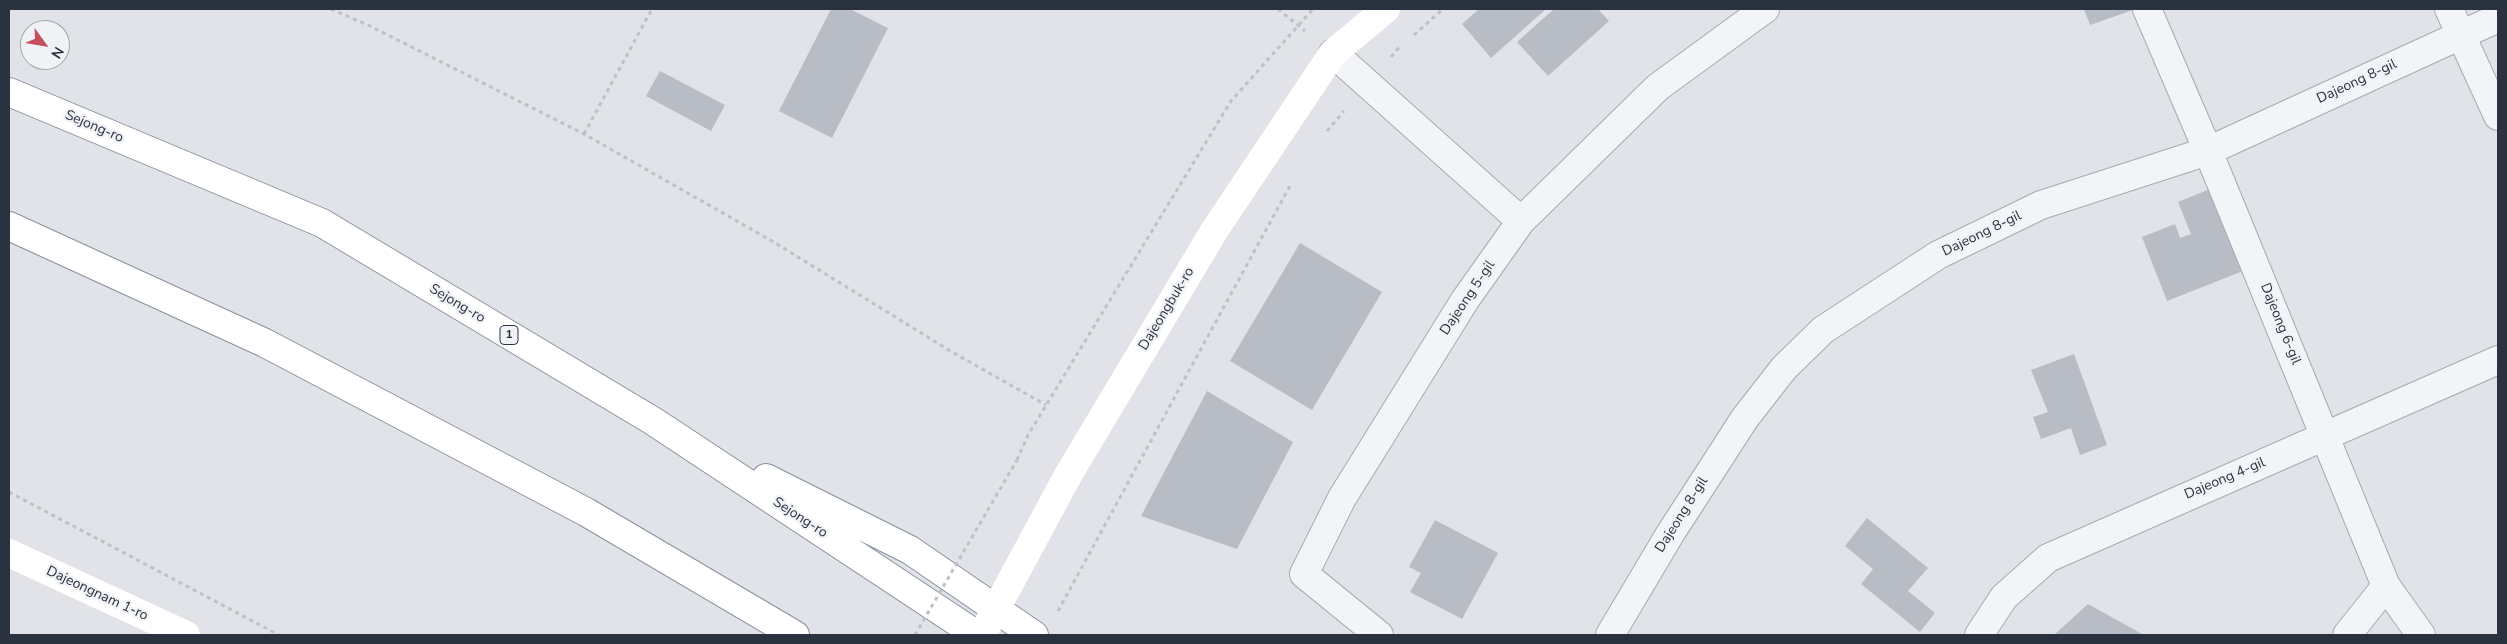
<!DOCTYPE html>
<style>
body{margin:0}
#map{position:relative;width:2507px;height:644px;overflow:hidden;background:#e1e3e8;font-family:"Nunito Sans",sans-serif}
canvas{display:block}
.frame{position:absolute;inset:0;border:10px solid #2a313f;pointer-events:none}
.north{position:absolute;left:20px;top:20px;width:50px;height:50px;box-sizing:border-box;background:#f0f2f6;border:1px solid #a1a5ad;border-radius:50%;rotate:122deg;font-size:14px;font-weight:700;line-height:20px;text-align:center;color:#2a313f}
.north::after{content:'';display:block;margin:auto;width:18px;height:22px;background:#c3505c;clip-path:polygon(50% 0,100% 100%,50% 72%,0 100%)}
</style>
<div id="map">
<canvas width="2507" height="644"></canvas>
<div class="frame"></div>
<div class="north">N</div>
</div>
<script>
const ctx = document.querySelector('canvas').getContext('2d');
ctx.lineJoin = 'round';
function fillPath(path, color) {
  ctx.fillStyle = color;
  ctx.fill(path, 'evenodd');
}
function poly(rows) {
  const path = new Path2D();
  for (const r of rows) {
    path.moveTo(r[0], r[1]);
    for (let i = 2; i < r.length; i += 2) path.lineTo(r[i], r[i + 1]);
  }
  return path;
}
function stroke(path, color, width, dash) {
  ctx.strokeStyle = color;
  ctx.lineWidth = width;
  ctx.lineCap = dash ? 'butt' : 'round';
  ctx.setLineDash(dash || []);
  ctx.stroke(path);
}
function label(font, color, halo, rows, align = 'center') {
  ctx.font = font + ' "Nunito Sans",sans-serif';
  ctx.lineWidth = 4.5;
  ctx.setLineDash([]);
  ctx.textBaseline = 'middle';
  ctx.strokeStyle = halo;
  ctx.fillStyle = color;
  for (const [text, x, y, turn = 0] of rows) {
    ctx.save();
    ctx.translate(x, y);
    ctx.rotate((+turn || 0) * Math.PI / 180);
    ctx.textAlign = isNaN(turn) ? turn : align;
    if (halo) ctx.strokeText(text, 0, 0);
    ctx.fillText(text, 0, 0);
    ctx.restore();
  }
}
const building = poly([
 [831,9,850,9,888,28,832,138,779,111],
 [1479,9,1546,9,1491,58,1462,24],
 [1554,9,1598,9,1609,21,1548,76,1517,42],
 [2084,9,2136,9,2090,25],
 [660,71,725,105,711,131,646,96],
 [2210,189,2243,271,2167,301,2142,237,2175,224,2180,238,2191,234,2178,202],
 [1300,243,1382,292,1312,410,1230,361],
 [2074,354,2107,445,2080,455,2071,428,2041,439,2033,417,2048,412,2031,370],
 [1207,391,1293,442,1237,549,1141,516],
 [1867,518,1928,568,1908,591,1935,613,1920,632,1861,584,1873,569,1845,546],
 [1435,520,1498,553,1462,619,1410,592,1421,573,1409,567],
 [2088,604,2144,635,2054,635]
]);
const path = poly([
 [331,9,368,25,584,134,772,241,952,352,1046,405],
 [1278,9,1305,31],
 [1414,35,1443,9],
 [1391,57,1401,45],
 [1327,131,1344,111],
 [584,134,652,9],
 [1017,460,1028,435,1231,101,1313,9],
 [9,492,279,635],
 [1058,611,1291,184]
]);
const street = poly([
 [2147,9,2208,151,2386,586,2421,635],
 [2449,9,2498,116],
 [1333,53,1521,221],
 [1379,635,1304,574,1342,498,1465,300,1521,221,1658,87,1765,9],
 [1610,635,1670,534,1745,418,1784,368,1823,330,1938,255,2041,205,2208,151,2498,18],
 [1979,635,2004,597,2048,558,2498,360],
 [2347,635,2386,586]
]);
const secondary = poly([
 [1067,477,1214,231,1333,53,1386,9],
 [9,553,186,635]
]);
const highway = poly([
 [9,92,322,223,653,421,977,635],
 [9,226,265,343,586,512,795,635],
 [766,478,910,550,1034,635]
]);
const pathBridge = poly([
 [915,635,1017,460]
]);
const secondaryBridge = poly([
 [982,635,1067,477]
]);
const shields = [
 [509,335,18]
];
const shieldNames = [
 ["1",509,335]
];
const streetNames = [
 ["Dajeong 8-gil",2357,82,-25],
 ["Sejong-ro",94,127,23],
 ["Dajeong 8-gil",1982,234,-26],
 ["Dajeong 5-gil",1468,298,-56],
 ["Sejong-ro",457,304,31],
 ["Dajeongbuk-ro",1167,309,-59],
 ["Dajeong 6-gil",2280,324,68],
 ["Dajeong 4-gil",2225,479,-23],
 ["Dajeong 8-gil",1682,515,-58],
 ["Sejong-ro",800,518,33],
 ["Dajeongnam 1-ro",97,594,25]
];
fillPath(building, '#b8bcc5');
stroke(street, '#a6aab2', 30);
stroke(highway, '#89909e', 30);
stroke(path, '#bfc1c7', 3, [4, 4]);
stroke(street, '#f3f4f7', 28);
stroke(secondary, '#fff', 28);
stroke(highway, '#fff', 28);
stroke(pathBridge, '#bfc1c7', 3, [4, 4]);
stroke(secondaryBridge, '#fff', 28);
for (const [x, y, w] of shields) {
  const box = new Path2D();
  box.roundRect(x - w / 2, y - 9.5, w, 19, 4);
  ctx.fillStyle = '#f0f2f6';
  ctx.fill(box);
  stroke(box, '#2a313f', 1);
}
label('bold 12px', '#2a313f', null, shieldNames);
label('14px', '#2a313f', '#f0f2f6', streetNames);
</script>
